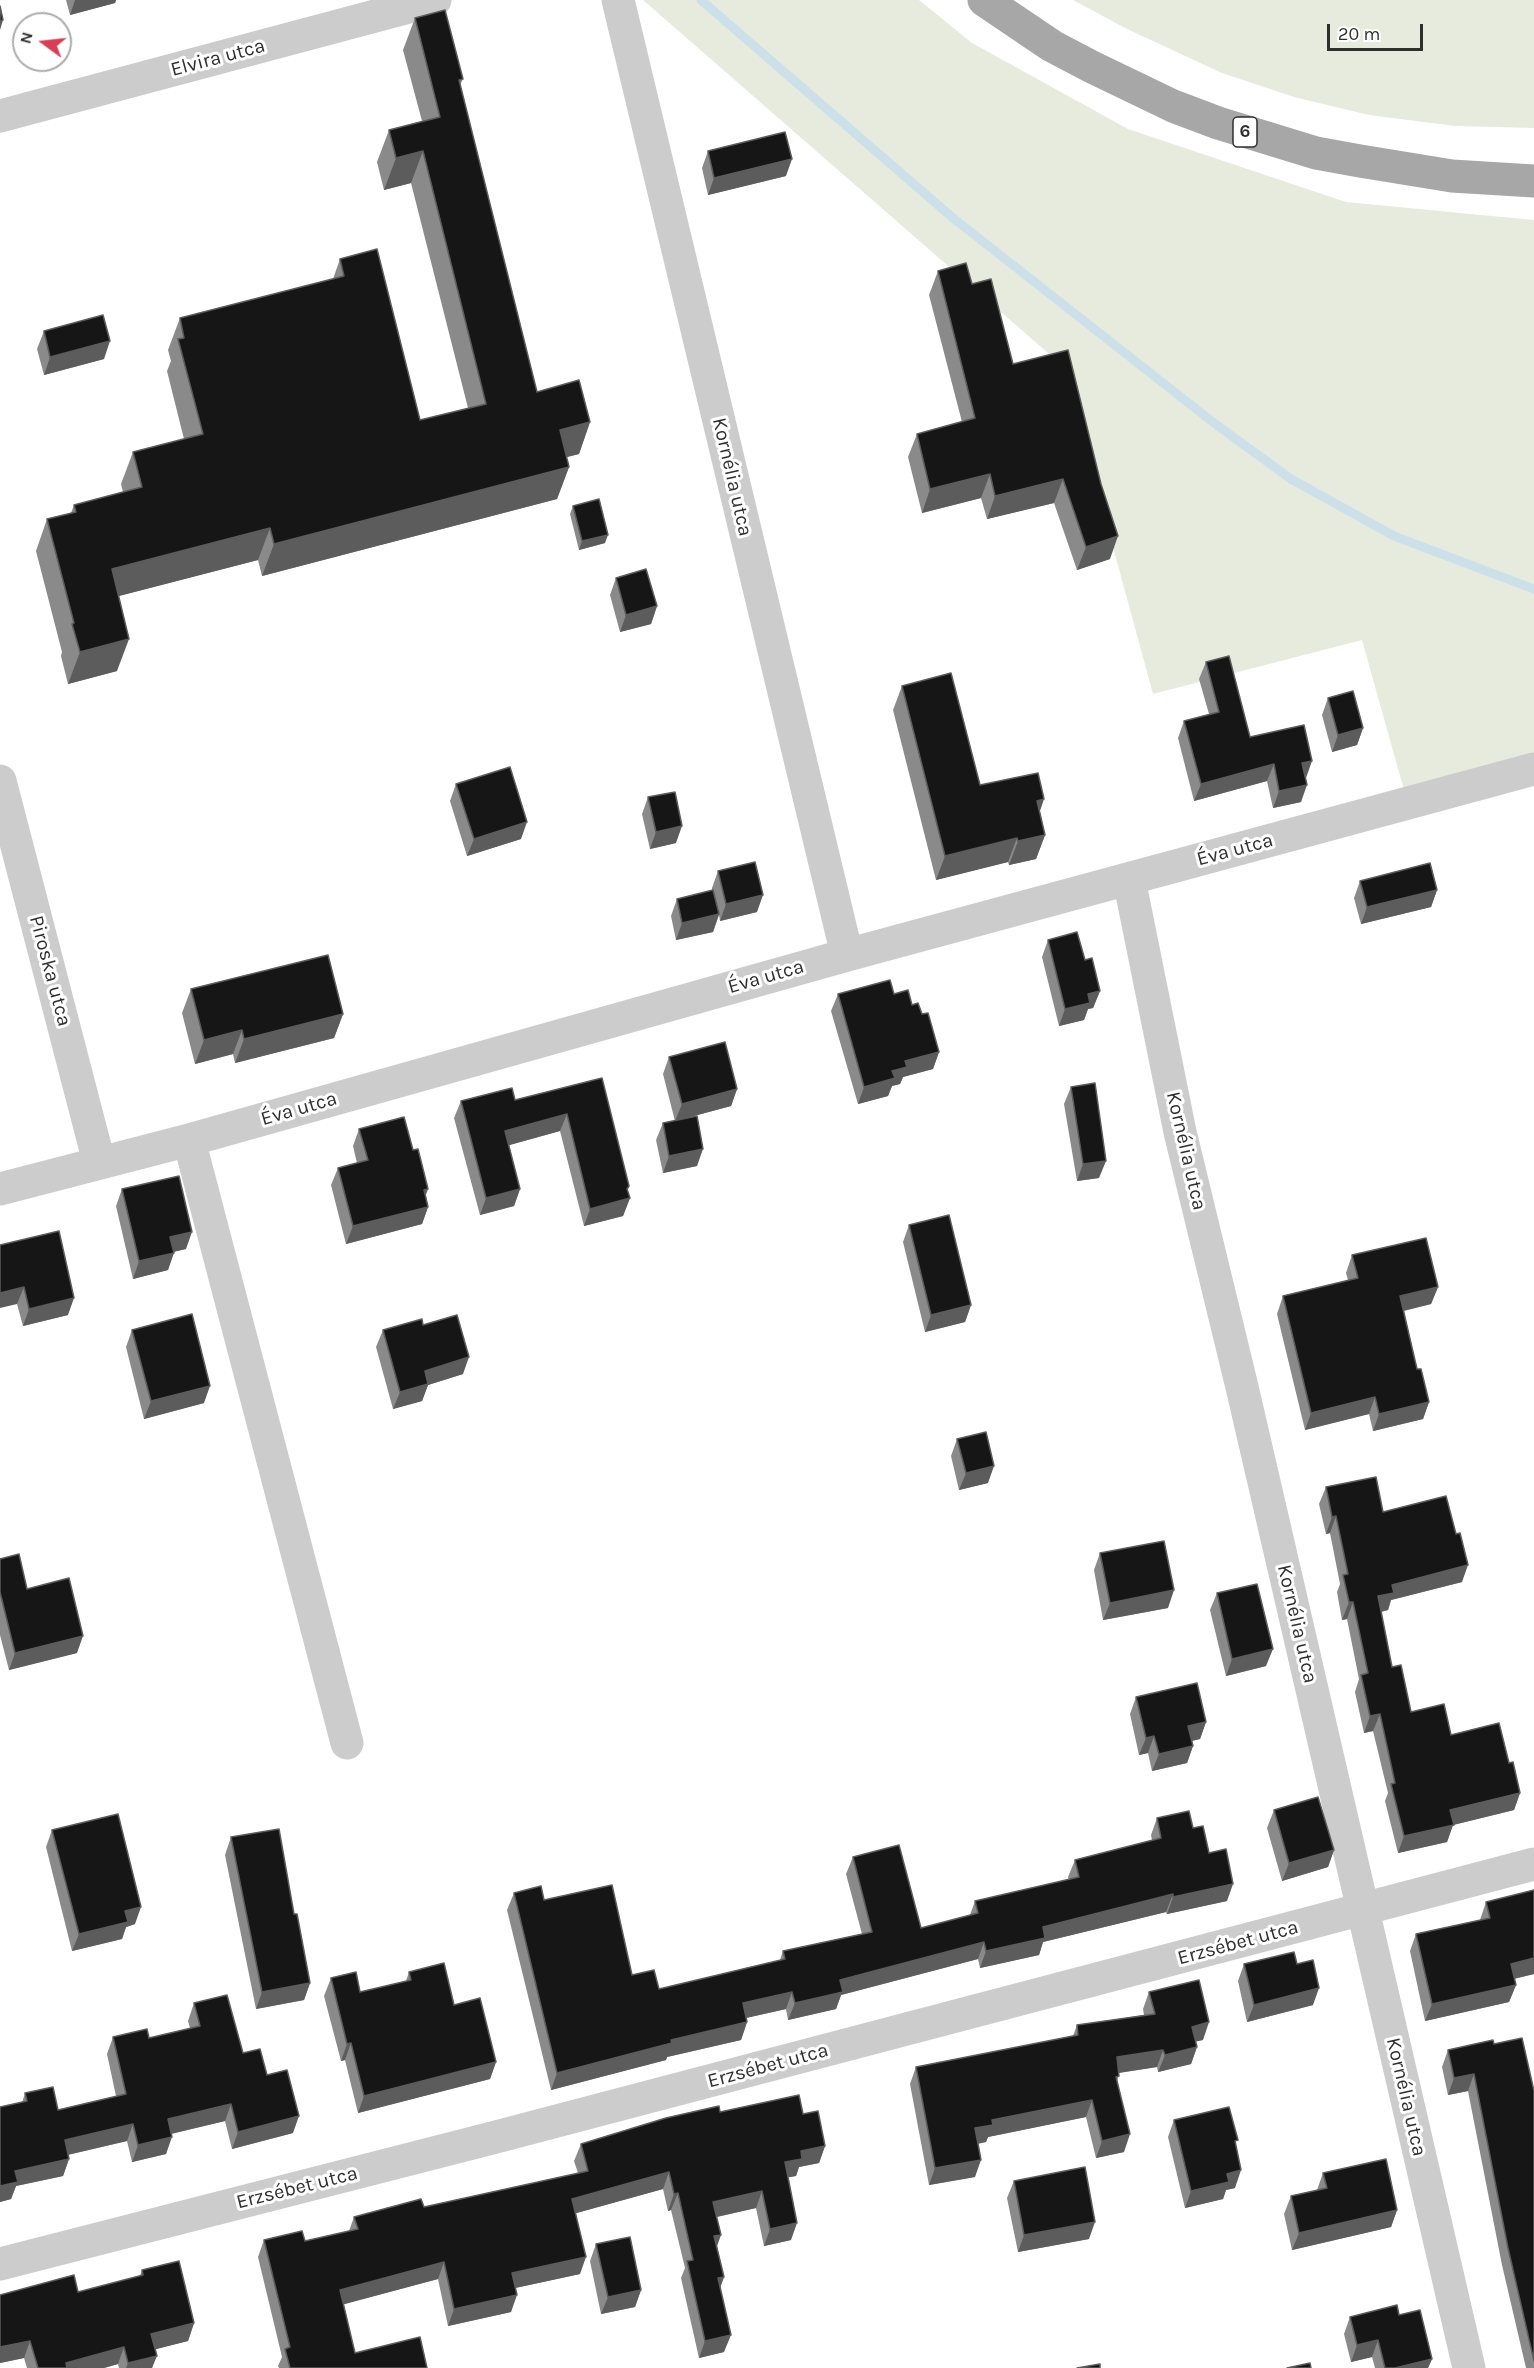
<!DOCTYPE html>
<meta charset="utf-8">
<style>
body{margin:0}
#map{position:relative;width:1534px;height:2368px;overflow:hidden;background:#fff;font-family:Karla,sans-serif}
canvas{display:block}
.north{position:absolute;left:12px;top:12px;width:60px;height:60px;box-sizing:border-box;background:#fff;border:2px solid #acacac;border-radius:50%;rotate:285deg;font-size:16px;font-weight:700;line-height:24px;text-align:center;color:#2f2f2f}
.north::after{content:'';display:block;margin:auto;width:21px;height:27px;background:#d83f54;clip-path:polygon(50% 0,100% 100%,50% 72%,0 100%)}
.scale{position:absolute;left:1327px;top:24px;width:96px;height:27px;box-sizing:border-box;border:3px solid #2f2f2f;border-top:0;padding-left:8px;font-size:18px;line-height:21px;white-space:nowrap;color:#2f2f2f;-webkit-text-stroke:4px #fff;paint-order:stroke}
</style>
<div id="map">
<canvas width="1534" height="2368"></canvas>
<div class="north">N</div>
<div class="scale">20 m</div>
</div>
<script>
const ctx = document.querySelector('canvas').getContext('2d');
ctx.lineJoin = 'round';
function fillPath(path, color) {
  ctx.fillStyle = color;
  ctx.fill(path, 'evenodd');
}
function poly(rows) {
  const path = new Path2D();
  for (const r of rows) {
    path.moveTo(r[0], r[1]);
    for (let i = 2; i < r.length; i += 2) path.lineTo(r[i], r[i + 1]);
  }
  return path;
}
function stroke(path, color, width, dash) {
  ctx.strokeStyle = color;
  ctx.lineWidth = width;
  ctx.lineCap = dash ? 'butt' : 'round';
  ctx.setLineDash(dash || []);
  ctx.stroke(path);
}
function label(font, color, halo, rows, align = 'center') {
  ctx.font = font + ' Karla,sans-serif';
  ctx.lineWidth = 6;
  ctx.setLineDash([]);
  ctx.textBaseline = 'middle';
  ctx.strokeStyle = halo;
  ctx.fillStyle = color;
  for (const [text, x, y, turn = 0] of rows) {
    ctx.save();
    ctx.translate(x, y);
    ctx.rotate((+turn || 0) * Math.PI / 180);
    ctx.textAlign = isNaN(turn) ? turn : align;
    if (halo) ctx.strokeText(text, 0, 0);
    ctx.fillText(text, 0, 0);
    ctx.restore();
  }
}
const green = poly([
 [643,0,919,0,972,43,1128,129,1346,202,1534,220,1534,756,1404,790,1362,640,1153,694,1064,367],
 [1073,0,1534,0,1534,128,1455,126,1369,115,1294,97,1222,73,1127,29]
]);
const stream = poly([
 [701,0,953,218,1214,423,1291,479,1394,536,1534,589]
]);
const minor = poly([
 [618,0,847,955],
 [0,116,435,0],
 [0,781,99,1162],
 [1129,879,1180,1132,1242,1387,1469,2368],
 [189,1140,347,1743],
 [0,1189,189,1140,847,955,1534,769],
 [0,2264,496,2137,1534,1864]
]);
const primary = poly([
 [984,0,1052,46,1092,67,1173,106,1218,123,1316,153,1360,161,1452,176,1534,181]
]);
const wall = poly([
 [66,0,116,0,115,3,70,15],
 [415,18,463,79,460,85,537,392,590,422,579,454,566,457,569,467,557,499,262,576,258,560,118,596,117,671,68,684,61,656,62,652,36,551,47,519,71,513,74,505,123,492,121,484,133,452,184,439,167,371,171,361,168,350,180,318,333,279,340,259,420,420,468,408,411,183,384,190,377,162,389,130,422,121,403,50],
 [708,151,786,176,708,195,702,168],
 [938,271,972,284,1110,559,1077,570,1054,503,987,519,981,498,922,513,908,457,917,434,962,422,929,295],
 [44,331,104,359,44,375,37,349],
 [573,506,605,543,579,550,570,514],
 [616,578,657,606,651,624,620,632,610,595],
 [1206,662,1250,737,1305,778,1301,802,1273,808,1267,781,1194,801,1178,738,1184,721,1209,714,1199,679],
 [902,686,980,785,1040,812,1045,835,1036,859,1009,865,1008,862,936,880,893,710],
 [1328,698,1363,728,1357,745,1332,752,1322,715],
 [456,784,521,839,467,856,450,801],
 [648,797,676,843,650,849,642,814],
 [718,871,757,912,720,921,719,915,713,932,676,940,671,916,677,899,712,890,712,888],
 [1360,881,1437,890,1431,907,1361,924,1354,898],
 [1048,940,1085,960,1100,991,1093,1008,1088,1009,1084,1020,1059,1026,1042,957],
 [191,989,343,1014,334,1038,235,1063,233,1054,195,1064,182,1013],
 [838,994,894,994,912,1005,922,1014,939,1052,933,1069,903,1077,900,1084,892,1086,888,1096,858,1104,831,1011],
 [669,1057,737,1089,731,1106,683,1119,697,1166,663,1173,656,1140,663,1123,675,1121,663,1074],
 [602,1078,629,1186,627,1191,630,1198,623,1216,584,1226,560,1131,509,1145,520,1189,514,1206,480,1215,454,1118,461,1101,515,1100],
 [1071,1087,1099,1178,1077,1181,1064,1104],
 [359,1129,426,1196,428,1207,422,1224,346,1244,331,1185,338,1168,357,1163,353,1146],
 [122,1189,186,1249,173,1252,168,1270,133,1279,116,1206],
 [909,1225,971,1305,965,1322,925,1332,903,1242],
 [0,1245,68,1315,23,1326,17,1304],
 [1352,1255,1438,1287,1431,1304,1404,1311,1417,1369,1429,1402,1423,1419,1373,1431,1369,1414,1305,1430,1277,1314,1283,1296,1348,1280,1346,1273],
 [423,1325,463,1374,428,1385,422,1401,393,1409,376,1347,383,1330],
 [132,1330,204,1403,144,1419,126,1347],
 [957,1439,988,1483,959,1490,951,1456],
 [1326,1487,1383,1512,1462,1582,1391,1600,1388,1610,1381,1612,1392,1667,1411,1712,1451,1735,1509,1763,1520,1793,1514,1810,1453,1825,1447,1842,1398,1853,1385,1801,1388,1793,1373,1731,1364,1733,1355,1692,1359,1679,1347,1619,1342,1620,1337,1592,1340,1584,1330,1533,1326,1534,1319,1504],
 [1100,1553,1168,1608,1103,1620,1094,1570],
 [0,1559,27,1589,77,1653,9,1670,0,1635],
 [1217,1593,1266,1666,1226,1676,1210,1610],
 [1136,1697,1206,1722,1200,1739,1192,1741,1193,1746,1187,1763,1152,1771,1148,1753,1139,1755,1130,1714],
 [1274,1810,1334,1850,1328,1867,1282,1881,1267,1828],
 [1157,1818,1193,1828,1209,1853,1227,1901,1167,1914,1166,1912,1043,1942,1039,1955,980,1968,978,1959,841,1995,836,2009,788,2020,786,2009,746,2018,747,2022,741,2040,667,2057,666,2060,551,2090,507,1910,514,1893,544,1900,632,1975,659,1989,780,1960,783,1951,862,1934,846,1874,853,1857,921,1928,970,1915,975,1901,1069,1880,1068,1877,1075,1860,1152,1840,1151,1835],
 [52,1830,135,1924,126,1927,122,1939,72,1951,46,1847],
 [231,1837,294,1914,310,1983,304,2000,256,2009,225,1855],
 [1534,1890,1534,1974,1514,1979,1516,1985,1509,2002,1425,2021,1410,1951,1416,1934,1480,1920,1486,1902],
 [1244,1964,1297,1964,1313,2005,1247,2022,1238,1981],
 [409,1972,454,2005,496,2062,490,2079,358,2113,345,2060,341,2061,324,1996,331,1978,360,1992,406,1981],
 [1149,1992,1203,2040,1195,2041,1197,2047,1191,2064,1158,2072,1157,2067,1119,2073,1117,2082,1124,2152,1096,2158,1086,2117,988,2137,986,2142,978,2144,975,2177,929,2185,910,2084,916,2067,1073,2036,1077,2025,1144,2015,1143,2009],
 [194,2003,243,2053,267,2075,293,2133,232,2149,225,2121,171,2134,166,2154,132,2162,127,2141,68,2155,69,2159,63,2176,16,2186,11,2199,0,2202,0,2107,22,2103,25,2093,58,2110,116,2096,107,2054,113,2037,149,2038,190,2028,188,2021],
 [1494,2044,1534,2091,1534,2368,1526,2368,1502,2265,1468,2091,1448,2095,1442,2067,1448,2050],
 [720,2112,803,2114,825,2146,819,2163,799,2167,796,2176,788,2177,791,2240,764,2246,756,2208,717,2217,717,2246,724,2277,720,2287,724,2352,699,2358,681,2278,685,2268,671,2210,668,2211,663,2189,576,2213,580,2274,515,2288,511,2312,448,2326,438,2279,343,2304,355,2353,427,2368,279,2368,278,2366,282,2357,258,2257,264,2240,305,2241,349,2231,354,2217,424,2207,578,2173,574,2161,581,2144],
 [1174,2120,1236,2145,1235,2188,1226,2190,1223,2199,1185,2208,1168,2137],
 [1323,2173,1397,2210,1391,2227,1292,2250,1284,2214,1291,2196,1317,2190],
 [1014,2181,1089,2239,1018,2252,1007,2198],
 [596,2244,641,2290,635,2307,601,2314,590,2261],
 [142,2270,194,2323,188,2341,155,2349,152,2368,119,2368,118,2364,104,2368,27,2368,24,2358,0,2363,0,2295,78,2292,140,2276],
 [1399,2315,1432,2359,1428,2368,1375,2368,1372,2357,1351,2362,1344,2334,1350,2317]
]);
const shadedWall = poly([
 [75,0,116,0,115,3,70,15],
 [3,20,0,30,0,21],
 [423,151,411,183,384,190,396,158],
 [792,159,786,176,708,195,714,178],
 [110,341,104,359,44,375,50,357],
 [590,422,579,454,548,462,560,430],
 [569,467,557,499,262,576,274,544],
 [990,474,981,498,922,513,930,489],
 [1063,479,1054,503,987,519,995,496],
 [270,528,258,560,100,601,112,569],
 [608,535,605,543,579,550,582,541],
 [1118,536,1110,559,1077,570,1086,547],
 [657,606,651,624,620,632,626,615],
 [129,639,117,671,68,684,80,652],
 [1363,728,1357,745,1332,752,1338,735],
 [1312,761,1306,778,1302,763],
 [1274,764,1267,781,1194,801,1201,784],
 [1307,785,1301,802,1273,808,1279,791],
 [1044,799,1036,823,1037,801],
 [527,822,521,839,467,856,474,839],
 [682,826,676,843,650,849,656,832],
 [1045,835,1036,859,1009,865,1018,841],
 [1017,838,1008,862,936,880,945,856],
 [1437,890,1431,907,1361,924,1367,907],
 [763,895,757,912,720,921,726,904],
 [719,914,713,932,676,940,682,923],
 [1100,991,1093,1008,1088,1009,1084,1020,1059,1026,1065,1009,1088,994],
 [343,1014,334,1038,235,1063,244,1039],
 [242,1030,233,1054,195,1064,204,1040],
 [939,1052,933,1069,903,1077,900,1084,892,1086,888,1096,858,1104,864,1087,892,1071,905,1061],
 [737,1089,731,1106,675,1121,682,1104],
 [567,1114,560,1131,499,1148,505,1131],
 [703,1149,697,1166,663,1173,669,1156],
 [1106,1161,1099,1178,1077,1181,1083,1164],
 [629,1186,624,1200,630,1198,623,1216,584,1226,590,1209,627,1189],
 [428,1189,422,1206,424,1190],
 [520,1189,514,1206,480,1215,486,1198],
 [428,1207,422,1224,346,1244,353,1226],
 [192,1232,186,1249,164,1254,170,1237],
 [174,1253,168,1270,133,1279,139,1261],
 [24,1287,17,1304,0,1308,0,1293],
 [1438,1287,1431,1304,1394,1313,1400,1296],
 [74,1298,68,1315,23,1326,29,1309],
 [971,1305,965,1322,925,1332,931,1315],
 [469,1357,463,1374,428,1385,422,1401,393,1409,400,1392,425,1371],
 [210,1386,204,1403,144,1419,151,1401],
 [1375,1397,1369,1414,1305,1430,1311,1413],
 [1429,1402,1423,1419,1373,1431,1379,1414],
 [994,1466,988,1483,959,1490,966,1473],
 [1336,1516,1330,1533,1326,1534,1332,1517],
 [1468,1565,1462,1582,1391,1600,1388,1610,1371,1614,1378,1596,1392,1585],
 [1174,1590,1168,1608,1103,1620,1110,1603],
 [1349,1602,1353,1602,1347,1619,1342,1620],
 [83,1636,77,1653,9,1670,15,1653],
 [1273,1649,1266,1666,1226,1676,1232,1659],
 [1380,1714,1373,1731,1364,1733,1370,1716],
 [1206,1722,1200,1739,1182,1743,1188,1726],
 [1154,1736,1148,1753,1139,1755,1146,1738],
 [1193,1746,1187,1763,1152,1771,1159,1754],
 [1520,1793,1514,1810,1453,1825,1447,1842,1398,1853,1404,1836,1450,1810],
 [1334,1850,1328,1867,1282,1881,1289,1863],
 [1233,1884,1227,1901,1167,1914,1173,1897],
 [1173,1894,1166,1912,1043,1942,1039,1955,980,1968,986,1951,1043,1927],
 [141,1907,135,1924,126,1927,122,1939,72,1951,79,1934,125,1911],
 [984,1942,978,1959,841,1995,836,2009,788,2020,795,2003,840,1980],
 [1534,1958,1534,1974,1504,1981,1511,1964],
 [310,1983,304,2000,256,2009,262,1992],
 [1516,1985,1509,2002,1425,2021,1432,2004],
 [1319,1988,1313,2005,1247,2022,1254,2005],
 [792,1992,786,2009,737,2020,743,2003],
 [747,2022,741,2040,667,2057,666,2060,551,2090,557,2073,671,2040],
 [1209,2022,1203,2040,1185,2044,1192,2027],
 [351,2043,345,2060,341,2061,347,2044],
 [1197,2047,1191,2064,1158,2072,1165,2055],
 [1163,2050,1157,2067,1111,2074,1117,2057],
 [496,2062,490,2079,358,2113,364,2096],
 [1474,2074,1468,2091,1448,2095,1454,2078],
 [1092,2100,1086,2117,988,2137,986,2142,969,2145,975,2128,992,2120],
 [231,2104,225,2121,162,2136,168,2119],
 [299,2116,293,2133,232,2149,238,2132],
 [133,2124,127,2141,58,2157,65,2140],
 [1130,2134,1124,2152,1096,2158,1102,2141],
 [172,2137,166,2154,132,2162,138,2145],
 [825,2146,819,2163,799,2167,796,2176,779,2179,785,2162,801,2151],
 [69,2159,63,2176,16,2186,11,2199,0,2202,0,2186,15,2171],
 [981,2160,975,2177,929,2185,935,2168],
 [1241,2170,1235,2188,1226,2190,1223,2199,1185,2208,1191,2191,1227,2174],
 [669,2172,663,2189,566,2216,572,2199],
 [762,2191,756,2208,707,2219,713,2202],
 [678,2193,671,2210,668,2211,674,2194],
 [1397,2210,1391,2227,1292,2250,1299,2233],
 [1095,2222,1089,2239,1018,2252,1024,2235],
 [797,2223,791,2240,764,2246,770,2229],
 [721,2235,715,2252,714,2236],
 [586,2257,580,2274,506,2290,512,2273],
 [444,2262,438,2279,334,2307,340,2290],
 [724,2277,718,2294,718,2278],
 [641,2290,635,2307,601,2314,608,2297],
 [517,2295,511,2312,448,2326,454,2309],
 [194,2323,188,2341,145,2352,151,2334],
 [731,2335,724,2352,699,2358,705,2341],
 [1378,2340,1372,2357,1351,2362,1357,2345],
 [30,2341,24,2358,0,2363,0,2347],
 [124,2347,118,2364,104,2368,64,2368,66,2363],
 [157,2356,152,2368,126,2368,128,2363],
 [1432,2359,1428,2368,1395,2368]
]);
const building = poly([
 [0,6,3,20,0,21,0,6],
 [445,10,463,79,459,80,537,392,579,380,590,422,560,430,569,467,274,544,270,528,112,569,129,639,80,652,72,624,74,623,47,519,76,512,74,505,142,487,133,452,203,434,178,339,184,338,180,318,344,276,340,259,377,249,420,420,486,404,423,151,396,158,389,130,440,117,415,18,445,10],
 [785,132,792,159,714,178,708,151,785,132],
 [966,263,972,284,991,279,1013,364,1068,350,1101,484,1118,536,1086,547,1063,479,995,496,990,474,930,489,917,434,975,418,938,271,966,263],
 [103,315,110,341,50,357,44,331,103,315],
 [599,499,608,535,582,541,573,506,599,499],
 [646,569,657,606,626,615,616,578,646,569],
 [1229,656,1250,737,1304,725,1312,761,1302,763,1307,785,1279,791,1274,764,1201,784,1184,721,1219,712,1206,662,1229,656],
 [951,673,980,785,1038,773,1044,799,1037,801,1045,835,1018,841,1017,838,945,856,902,686,951,673],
 [1353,691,1363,728,1338,735,1328,698,1353,691],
 [510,767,527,822,474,839,456,784,510,767],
 [675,792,682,826,656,832,648,797,675,792],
 [755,862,763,895,726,904,718,871,755,862],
 [1430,863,1437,890,1367,907,1360,881,1430,863],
 [713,890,719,914,682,923,677,899,713,890],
 [1077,932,1085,960,1092,958,1100,991,1088,994,1090,1003,1065,1009,1048,940,1077,932],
 [328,955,343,1014,244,1039,242,1030,204,1040,191,989,328,955],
 [890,980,894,994,908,990,912,1005,918,1003,922,1014,928,1013,939,1052,905,1061,907,1067,892,1071,895,1078,864,1087,838,994,890,980],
 [725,1042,737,1089,682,1104,669,1057,725,1042],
 [602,1078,629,1186,627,1189,630,1198,590,1209,567,1114,505,1131,520,1189,486,1198,461,1101,512,1088,515,1100,602,1078],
 [1095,1083,1106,1161,1083,1164,1071,1087,1095,1083],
 [697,1116,703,1149,669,1156,663,1123,697,1116],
 [404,1117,413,1150,418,1149,428,1189,424,1190,428,1207,353,1226,338,1168,368,1160,359,1129,404,1117],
 [179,1176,192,1232,170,1237,174,1253,139,1261,122,1189,179,1176],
 [949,1215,971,1305,931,1315,909,1225,949,1215],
 [59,1231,74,1298,29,1309,24,1287,0,1293,0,1245,59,1231],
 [1426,1238,1438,1287,1400,1296,1417,1369,1421,1369,1429,1402,1379,1414,1375,1397,1311,1413,1283,1296,1358,1278,1352,1255,1426,1238],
 [192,1314,210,1386,151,1401,132,1330,192,1314],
 [457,1315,469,1357,425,1371,428,1384,400,1392,383,1330,422,1319,423,1325,457,1315],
 [986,1432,994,1466,966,1473,957,1439,986,1432],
 [1376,1477,1383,1512,1446,1496,1456,1534,1460,1533,1468,1565,1392,1585,1394,1593,1378,1596,1392,1667,1401,1665,1411,1712,1444,1704,1451,1735,1499,1723,1509,1763,1513,1762,1520,1793,1450,1810,1454,1825,1404,1836,1391,1784,1395,1783,1380,1714,1370,1716,1361,1675,1368,1673,1353,1602,1349,1602,1343,1575,1348,1574,1336,1516,1332,1517,1326,1487,1376,1477],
 [1164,1541,1174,1590,1110,1603,1100,1553,1164,1541],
 [19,1554,27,1589,69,1578,83,1636,15,1653,0,1592,0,1559,19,1554],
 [1257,1584,1273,1649,1232,1659,1217,1593,1257,1584],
 [1197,1683,1206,1722,1188,1726,1193,1746,1159,1754,1154,1736,1146,1738,1136,1697,1197,1683],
 [1318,1797,1334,1850,1289,1863,1274,1810,1318,1797],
 [1189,1811,1193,1828,1203,1826,1209,1853,1226,1849,1233,1884,1173,1897,1173,1894,1043,1927,1045,1938,986,1951,984,1942,840,1980,843,1992,795,2003,792,1992,743,2003,747,2022,671,2040,672,2043,557,2073,514,1893,541,1886,544,1900,612,1885,632,1975,654,1970,659,1989,785,1959,783,1951,872,1932,853,1857,899,1845,921,1928,978,1913,975,1901,1079,1877,1075,1860,1161,1838,1157,1818,1189,1811],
 [118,1814,141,1907,125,1911,128,1922,79,1934,52,1830,118,1814],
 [279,1829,294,1914,297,1914,310,1983,262,1992,231,1837,279,1829],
 [1534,1890,1534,1958,1511,1964,1516,1985,1432,2004,1416,1934,1490,1918,1486,1902,1534,1890],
 [1294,1952,1297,1964,1313,1960,1319,1988,1254,2005,1244,1964,1294,1952],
 [444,1963,454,2005,480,1998,496,2062,364,2096,351,2043,347,2044,331,1978,356,1972,360,1992,411,1980,409,1972,444,1963],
 [1199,1980,1209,2022,1192,2027,1197,2047,1165,2055,1163,2050,1117,2057,1119,2076,1116,2077,1130,2134,1102,2141,1092,2100,992,2120,993,2125,975,2128,981,2160,935,2168,916,2067,1078,2035,1077,2025,1155,2014,1149,1992,1199,1980],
 [227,1995,243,2053,260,2049,267,2075,287,2070,299,2116,238,2132,231,2104,168,2119,172,2137,138,2145,133,2124,65,2140,69,2159,15,2171,18,2182,0,2186,0,2107,27,2101,25,2093,53,2087,58,2110,126,2094,113,2037,147,2029,149,2038,200,2026,194,2003,227,1995],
 [1522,2038,1534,2091,1534,2361,1508,2248,1474,2074,1454,2078,1448,2050,1493,2040,1494,2044,1522,2038],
 [799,2095,803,2114,818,2111,825,2146,801,2151,802,2159,785,2162,797,2223,770,2229,762,2191,713,2202,721,2235,714,2236,724,2277,718,2278,731,2335,705,2341,687,2261,693,2260,678,2193,674,2194,669,2172,572,2199,586,2257,512,2273,517,2295,454,2309,444,2262,340,2290,355,2353,420,2337,427,2368,290,2368,285,2349,290,2347,264,2240,302,2231,305,2241,358,2229,354,2217,421,2199,424,2207,588,2171,581,2144,666,2118,719,2106,720,2112,799,2095],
 [1229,2107,1238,2140,1235,2141,1241,2170,1227,2174,1229,2182,1191,2191,1174,2120,1229,2107],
 [1386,2159,1397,2210,1299,2233,1291,2196,1327,2188,1323,2173,1386,2159],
 [1085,2167,1095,2222,1024,2235,1014,2181,1085,2167],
 [630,2237,641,2290,608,2297,596,2244,630,2237],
 [179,2261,194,2323,151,2334,157,2356,128,2363,124,2347,66,2363,67,2368,38,2368,30,2341,0,2347,0,2295,74,2275,78,2292,143,2275,142,2270,179,2261],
 [1397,2305,1399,2315,1420,2310,1432,2359,1395,2368,1385,2368,1378,2340,1357,2345,1350,2317,1397,2305],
 [1310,2363,1311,2368,1287,2368,1310,2363],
 [1100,2364,1100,2368,1077,2368,1100,2364]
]);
const shields = [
 [1245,132,24]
];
const shieldNames = [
 ["6",1245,132]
];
const streetNames = [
 ["Elvira utca",218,58,-15],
 ["Kornélia utca",732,477,77],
 ["Éva utca",1235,850,-15],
 ["Piroska utca",50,971,75],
 ["Éva utca",766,977,-16],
 ["Éva utca",299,1109,-16],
 ["Kornélia utca",1186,1151,77],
 ["Kornélia utca",1297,1624,77],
 ["Erzsébet utca",1238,1943,-15],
 ["Erzsébet utca",768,2066,-15],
 ["Kornélia utca",1406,2097,77],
 ["Erzsébet utca",297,2188,-14]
];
fillPath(green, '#e6ebde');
stroke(stream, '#cce0e9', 9);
stroke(minor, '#ccc', 33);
stroke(primary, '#a7a7a7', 33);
fillPath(wall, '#8a8a8a');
fillPath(shadedWall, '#5c5c5c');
fillPath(building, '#161616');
stroke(building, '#5c5c5c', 1.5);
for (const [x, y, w] of shields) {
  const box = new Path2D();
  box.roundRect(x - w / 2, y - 15, w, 30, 4.5);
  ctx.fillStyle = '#fff';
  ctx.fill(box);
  stroke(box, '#2f2f2f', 1.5);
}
label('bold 18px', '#2f2f2f', null, shieldNames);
label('20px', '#2f2f2f', '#fff', streetNames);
</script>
